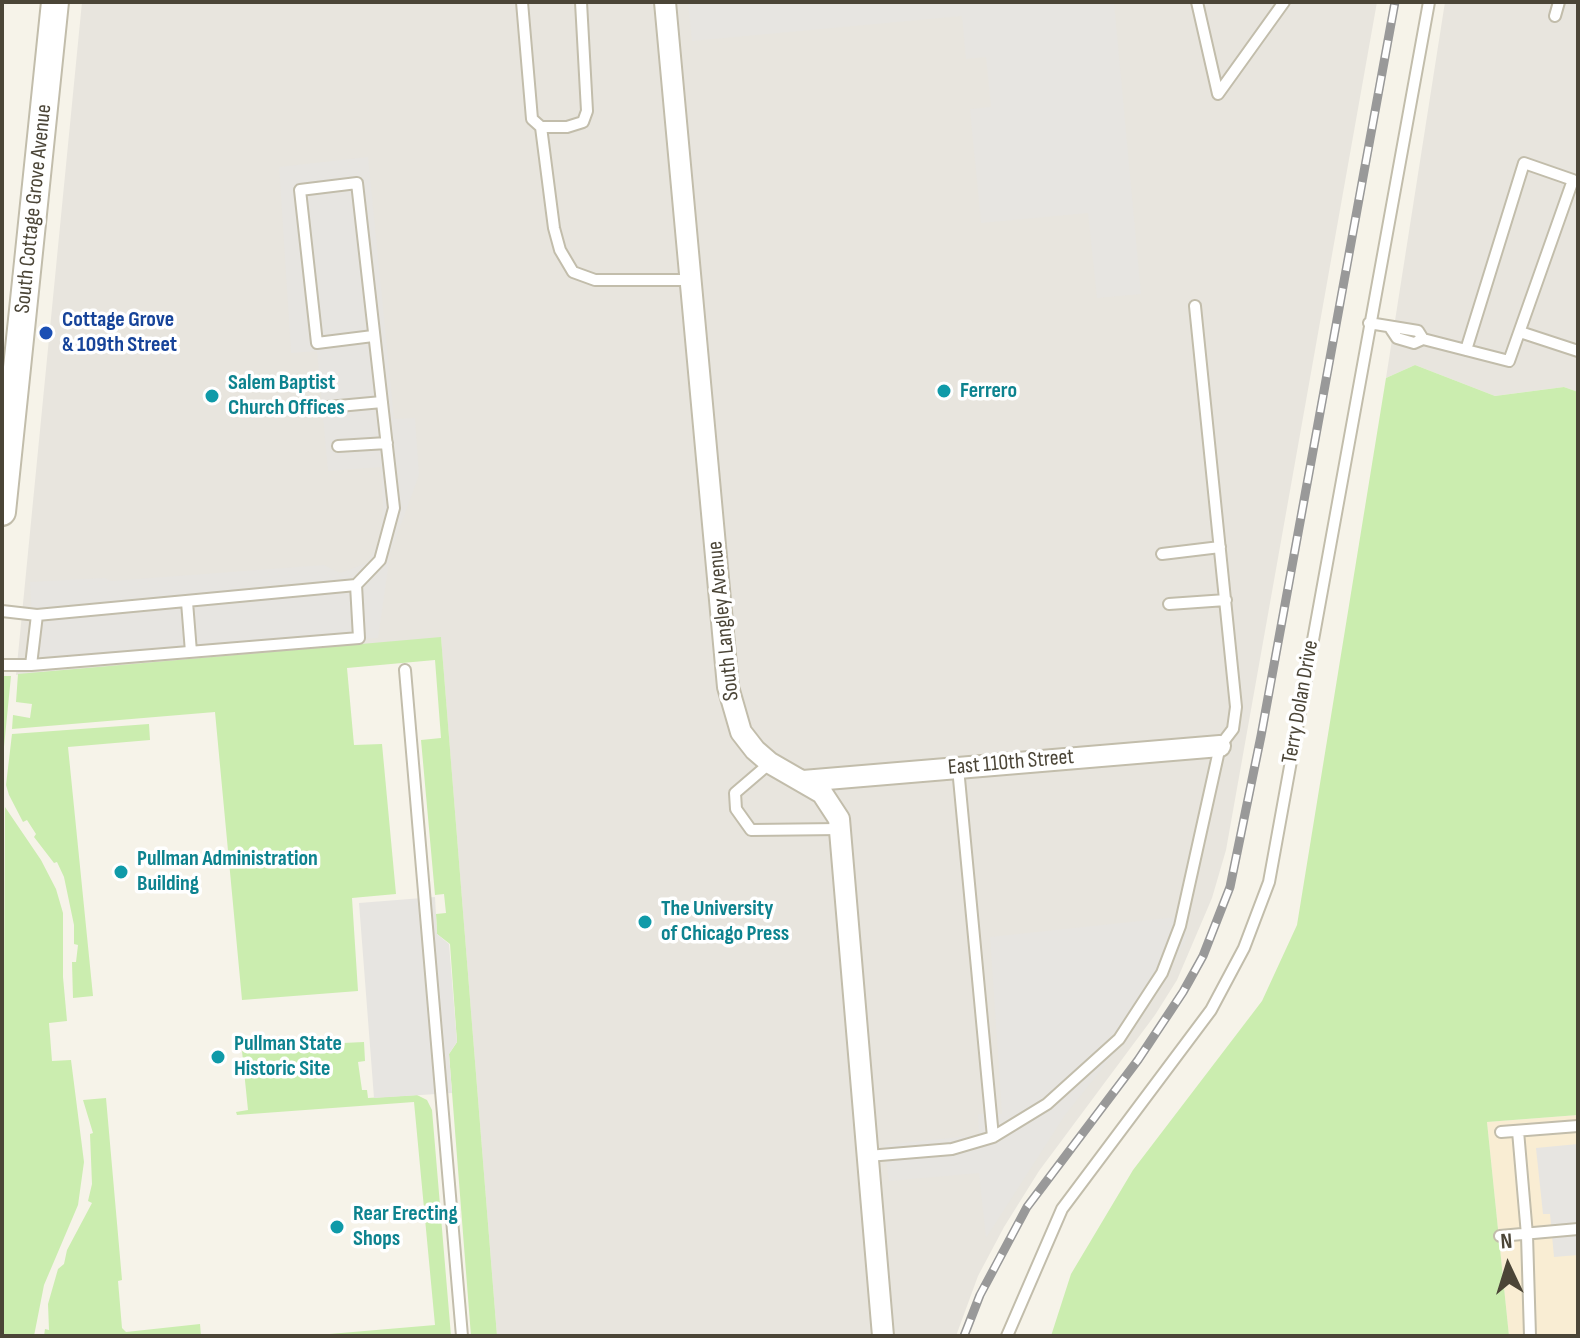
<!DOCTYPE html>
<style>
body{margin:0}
#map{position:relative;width:1580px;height:1338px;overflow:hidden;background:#f6f3e9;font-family:"Sofia Sans Condensed",sans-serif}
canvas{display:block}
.frame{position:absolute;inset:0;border:4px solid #4b4537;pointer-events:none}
.north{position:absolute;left:1468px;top:1226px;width:80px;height:80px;-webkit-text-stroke:6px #fff;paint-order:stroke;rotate:356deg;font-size:22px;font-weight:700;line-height:32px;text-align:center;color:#4b4537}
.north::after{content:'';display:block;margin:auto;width:28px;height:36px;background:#4b4537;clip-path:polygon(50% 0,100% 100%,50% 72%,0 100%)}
</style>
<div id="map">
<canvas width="1580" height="1338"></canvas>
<div class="frame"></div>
<div class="north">N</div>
</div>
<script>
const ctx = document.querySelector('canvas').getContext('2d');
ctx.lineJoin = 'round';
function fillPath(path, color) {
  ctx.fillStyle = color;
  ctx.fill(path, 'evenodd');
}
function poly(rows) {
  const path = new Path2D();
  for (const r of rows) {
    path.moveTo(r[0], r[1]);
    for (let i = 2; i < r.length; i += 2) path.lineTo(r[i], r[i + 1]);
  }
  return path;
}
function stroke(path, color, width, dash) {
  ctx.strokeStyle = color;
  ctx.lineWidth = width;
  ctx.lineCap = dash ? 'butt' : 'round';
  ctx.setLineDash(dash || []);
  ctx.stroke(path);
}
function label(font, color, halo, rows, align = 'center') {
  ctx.font = font + ' "Sofia Sans Condensed",sans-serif';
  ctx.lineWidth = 7;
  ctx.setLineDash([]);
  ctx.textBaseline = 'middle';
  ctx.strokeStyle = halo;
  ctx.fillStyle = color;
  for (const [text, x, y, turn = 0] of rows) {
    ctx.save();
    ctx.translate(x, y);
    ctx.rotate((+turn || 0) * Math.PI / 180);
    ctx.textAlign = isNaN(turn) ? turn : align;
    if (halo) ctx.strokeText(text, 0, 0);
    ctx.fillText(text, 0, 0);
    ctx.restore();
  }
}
const commercial = poly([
 [1578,1115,1578,1336,1509,1336,1487,1122]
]);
const industrial = poly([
 [82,2,1377,2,1226,850,1212,898,1177,980,1155,1015,1039,1171,1004,1227,978,1276,956,1336,497,1336,441,638,16,675],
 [1445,2,1578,2,1578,392,1564,387,1495,396,1415,365,1386,378]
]);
const green = poly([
 [1415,365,1495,396,1564,387,1578,392,1578,1115,1487,1122,1509,1336,1051,1336,1071,1274,1133,1170,1262,1001,1297,925,1386,378],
 [441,637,497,1336,471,1336,449,1054,457,1042,450,944,437,934,436,914,446,913,444,894,435,895,421,740,441,738,435,660,347,668,354,745,382,744,396,894,352,898,358,991,242,1000,215,712,12,729,13,715,30,718,32,704,16,702,18,674],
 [4,676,11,676,2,767,2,696],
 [149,724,150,740,68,747,93,996,73,998,72,962,76,962,78,945,74,944,74,925,64,877,57,862,54,863,34,837,36,834,27,820,23,822,9,795,6,785,12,734],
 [5,807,41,860,56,889,63,913,63,977,67,1021,49,1023,52,1061,71,1060,84,1162,78,1205,44,1285,34,1336,2,1336],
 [364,1042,365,1061,358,1062,362,1090,367,1090,368,1098,417,1095,427,1100,432,1110,451,1336,306,1336,435,1325,414,1102,237,1115,236,1112,248,1110,242,1051,308,1046,310,1053,343,1050,343,1043],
 [106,1098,122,1280,118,1281,122,1328,126,1332,200,1324,201,1336,44,1336,45,1329,49,1330,48,1304,58,1269,64,1264,67,1250,92,1203,88,1201,92,1184,90,1134,93,1133,83,1100]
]);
const parking = poly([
 [688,2,1114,2,1141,294,1097,298,1088,213,981,223,970,109,991,107,986,57,966,59,962,16,692,41],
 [368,157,394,419,415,418,419,475,390,554,378,638,34,657,30,582,105,578,111,581,324,565,340,573,367,563,379,542,383,507,381,467,328,471,317,351,291,353,279,167],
 [435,897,437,934,449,944,457,1042,449,1054,452,1093,374,1098,359,903],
 [1186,916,1186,940,1138,1024,1065,1115,986,1238,979,1173,889,1181,884,1145,979,1135,978,1114,1002,1114,990,937],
 [1578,1144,1578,1255,1554,1257,1550,1214,1543,1214,1536,1148]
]);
const service = poly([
 [522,2,532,119,541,127,567,127,583,122,587,111,581,2],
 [1197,2,1218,94,1284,2],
 [1555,16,1559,2],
 [541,127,554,228,560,250,573,272,595,280,691,280],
 [1369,323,1418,331,1423,339],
 [1391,329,1397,338,1414,343,1423,339,1509,361,1573,180,1524,163,1466,350],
 [1520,332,1578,351],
 [328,407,382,402],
 [338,446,387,443],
 [1162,554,1220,547],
 [187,602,191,652],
 [1169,604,1226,600],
 [2,611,37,615,356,585,380,560,394,508,357,183,300,190,317,343,373,336],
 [2,665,31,665,359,638,356,585],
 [31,665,37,615],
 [405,670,462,1336],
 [770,763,735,793,736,809,751,830,840,829],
 [958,768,993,1137],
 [1518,1131,1527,1235,1530,1336],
 [1501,1132,1578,1126],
 [868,1156,952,1149,993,1137,1047,1104,1119,1039,1162,973,1180,926,1220,746,1233,729,1236,707,1195,306],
 [1500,1236,1578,1229],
 [1007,1336,1062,1209,1211,1010,1244,948,1269,882,1429,2]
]);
const minor = poly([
 [665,2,728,687,741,732,755,750,770,763,822,793,839,819,883,1336],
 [803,781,1220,746]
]);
const tertiary = poly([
 [2,512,55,2]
]);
const rail = poly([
 [964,1336,980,1295,1027,1207,1138,1060,1183,992,1203,956,1230,887,1261,736,1395,2]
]);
const markers = [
 [46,333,8,"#1a4fb4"],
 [944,391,8,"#0f9aa8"],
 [212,396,8,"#0f9aa8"],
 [121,872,8,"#0f9aa8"],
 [645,922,8,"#0f9aa8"],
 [218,1057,8,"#0f9aa8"],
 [337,1227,8,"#0f9aa8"]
];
const streetNames = [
 ["South Cottage Grove Avenue",34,209,-84],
 ["South Langley Avenue",724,621,-96],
 ["Terry Dolan Drive",1301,702,-80],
 ["East 110th Street",1011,763,-5]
];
const transitNames = [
 ["Cottage Grove",62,320],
 ["& 109th Street",62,345]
];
const cultureNames = [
 ["Salem Baptist",228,383],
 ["Church Offices",228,408],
 ["Ferrero",960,391],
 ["Pullman Administration",137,859],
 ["Building",137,884],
 ["The University",661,909],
 ["of Chicago Press",661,934],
 ["Pullman State",234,1044],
 ["Historic Site",234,1069],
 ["Rear Erecting",353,1214],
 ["Shops",353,1239]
];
fillPath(commercial, '#f9edd3');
fillPath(industrial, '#e8e5de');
fillPath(green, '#cbedaf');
fillPath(parking, '#e7e5e1');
stroke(service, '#c2bdab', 14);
stroke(minor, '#c2bdab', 24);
stroke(tertiary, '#c2bdab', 30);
stroke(service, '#fff', 10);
stroke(minor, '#fff', 20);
stroke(tertiary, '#fff', 26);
stroke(rail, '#999', 9);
stroke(rail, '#fff', 6, [18]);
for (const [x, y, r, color] of markers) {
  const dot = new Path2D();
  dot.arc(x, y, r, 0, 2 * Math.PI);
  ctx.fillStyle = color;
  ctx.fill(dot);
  stroke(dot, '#fff', 3);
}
label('22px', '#4b4537', '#fff', streetNames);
label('bold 22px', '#164399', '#fff', transitNames, 'left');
label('bold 22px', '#0d838f', '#fff', cultureNames, 'left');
</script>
